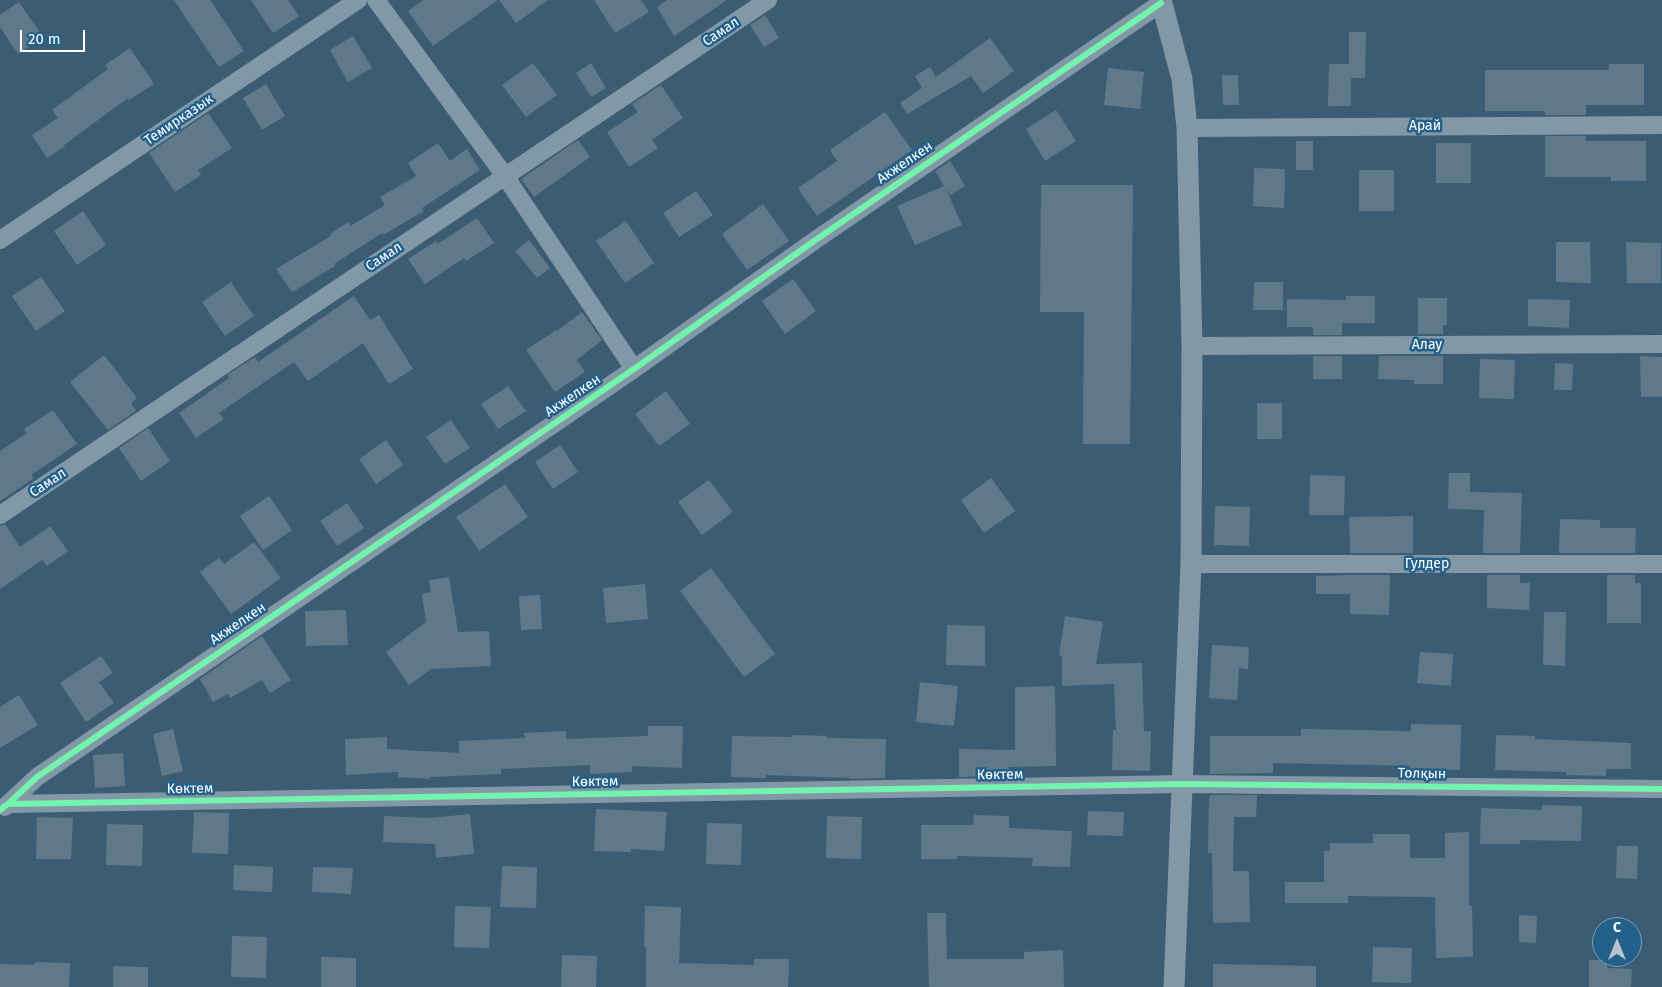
<!DOCTYPE html>
<meta charset="utf-8">
<style>
body{margin:0}
#map{position:relative;width:1662px;height:987px;overflow:hidden;background:#3b5c73;font-family:"Fira Sans",sans-serif}
canvas{display:block}
.north{position:absolute;left:1592px;top:917px;width:50px;height:50px;box-sizing:border-box;background:#23618b;border:1px solid #7ba0b9;border-radius:50%;rotate:0deg;font-size:14px;font-weight:700;line-height:20px;text-align:center;color:#fff}
.north::after{content:'';display:block;margin:auto;width:18px;height:22px;background:#bac6ce;clip-path:polygon(50% 0,100% 100%,50% 72%,0 100%)}
.scale{position:absolute;left:20px;top:30px;width:65px;height:22px;box-sizing:border-box;border:2px solid #fff;border-top:0;padding-left:6px;font-size:15px;line-height:18px;white-space:nowrap;color:#fff;-webkit-text-stroke:4px #23618b;paint-order:stroke}
</style>
<div id="map">
<canvas width="1662" height="987"></canvas>
<div class="north">С</div>
<div class="scale">20 m</div>
</div>
<script>
const ctx = document.querySelector('canvas').getContext('2d');
ctx.lineJoin = 'round';
function fillPath(path, color) {
  ctx.fillStyle = color;
  ctx.fill(path, 'evenodd');
}
function poly(rows) {
  const path = new Path2D();
  for (const r of rows) {
    path.moveTo(r[0], r[1]);
    for (let i = 2; i < r.length; i += 2) path.lineTo(r[i], r[i + 1]);
  }
  return path;
}
function stroke(path, color, width, dash) {
  ctx.strokeStyle = color;
  ctx.lineWidth = width;
  ctx.lineCap = dash ? 'butt' : 'round';
  ctx.setLineDash(dash || []);
  ctx.stroke(path);
}
function label(font, color, halo, rows, align = 'center') {
  ctx.font = font + ' "Fira Sans",sans-serif';
  ctx.lineWidth = 5;
  ctx.setLineDash([]);
  ctx.textBaseline = 'middle';
  ctx.strokeStyle = halo;
  ctx.fillStyle = color;
  for (const [text, x, y, turn = 0] of rows) {
    ctx.save();
    ctx.translate(x, y);
    ctx.rotate((+turn || 0) * Math.PI / 180);
    ctx.textAlign = isNaN(turn) ? turn : align;
    if (halo) ctx.strokeText(text, 0, 0);
    ctx.fillText(text, 0, 0);
    ctx.restore();
  }
}
const building = poly([
 [174,0,210,0,244,51,219,67],
 [251,0,288,0,299,16,273,33],
 [423,0,498,0,433,46,408,11],
 [499,0,548,0,516,23],
 [594,0,641,0,649,12,615,33],
 [667,0,727,0,674,36,657,7],
 [19,2,43,37,18,54,0,27,0,15],
 [765,15,779,38,764,47,750,25],
 [1349,32,1366,32,1365,78,1351,78,1351,106,1328,106,1329,64,1349,64],
 [353,36,372,68,348,82,330,50],
 [990,38,1014,71,983,93,971,76,907,114,900,103,922,88,915,76,930,67,936,77],
 [130,48,154,84,129,100,128,98,64,145,65,146,47,158,32,135,58,118,52,110,108,69,105,65],
 [533,63,557,95,526,117,502,85],
 [591,63,606,88,591,97,576,73],
 [1609,64,1644,64,1644,105,1586,105,1586,115,1545,115,1545,111,1485,111,1485,70,1609,70],
 [1108,68,1144,72,1140,109,1104,105],
 [1222,75,1238,75,1239,105,1223,105],
 [266,84,285,116,262,130,243,98],
 [661,85,683,118,652,140,658,148,629,167,607,132,638,112,632,104],
 [1056,110,1076,141,1045,161,1026,129],
 [885,112,912,150,817,216,798,188,837,161,830,150],
 [208,113,232,148,198,170,201,175,175,192,149,153],
 [1545,136,1586,136,1586,141,1646,141,1646,181,1611,181,1611,177,1545,177],
 [578,140,590,157,534,197,521,179],
 [1296,141,1313,141,1313,170,1296,170],
 [438,143,450,161,467,149,480,170,422,208,424,211,383,235,382,233,334,264,335,266,292,292,276,269,331,236,330,234,348,222,350,226,385,205,380,197,416,176,408,163],
 [1436,143,1471,143,1471,183,1436,183],
 [950,161,965,186,950,195,945,187,962,225,915,245,897,206,944,186,935,171],
 [1254,168,1285,169,1284,208,1253,206],
 [1359,170,1394,170,1394,211,1359,211],
 [1041,185,1133,185,1130,444,1083,444,1084,312,1040,312],
 [696,191,713,215,679,237,663,213],
 [763,204,789,241,747,270,722,234],
 [83,211,106,245,77,265,54,231],
 [477,218,494,243,466,261,464,258,425,284,408,259,436,241,437,244],
 [626,221,654,263,625,283,596,241],
 [529,240,550,268,537,278,515,251],
 [1556,242,1590,242,1591,283,1556,282],
 [1626,242,1661,243,1661,283,1627,283],
 [41,277,65,311,36,331,12,296],
 [793,279,816,311,785,334,762,301],
 [231,282,254,316,225,336,202,302],
 [1254,282,1283,282,1283,310,1253,310],
 [354,296,370,320,379,315,413,369,389,384,363,343,308,381,294,362,219,413,224,419,196,438,179,413,229,378,227,375,255,357,258,362],
 [1346,296,1375,296,1375,323,1342,323,1342,335,1313,335,1313,327,1287,327,1287,299,1346,300],
 [1418,298,1447,298,1447,325,1443,325,1443,334,1418,334],
 [1528,299,1570,300,1569,328,1528,326],
 [582,312,602,340,577,360,585,372,555,392,526,350,556,330,557,331],
 [104,355,137,398,131,403,136,411,108,430,70,382],
 [1313,356,1342,356,1342,379,1313,379],
 [1379,356,1443,356,1443,384,1414,384,1414,380,1378,379],
 [1640,356,1662,357,1662,397,1641,397],
 [1480,359,1515,360,1514,399,1479,398],
 [1555,363,1573,364,1572,390,1554,390],
 [508,386,526,411,498,429,481,404],
 [666,391,690,424,659,446,635,414],
 [1257,403,1282,403,1282,439,1257,439],
 [53,410,77,444,31,475,34,478,0,501,0,451,27,433,24,429],
 [451,420,470,448,445,464,426,437],
 [148,428,170,461,141,481,119,448],
 [386,440,403,465,376,484,359,459],
 [560,445,578,472,553,489,535,462],
 [1449,473,1470,473,1470,492,1522,493,1520,553,1483,553,1484,510,1448,509],
 [1310,475,1345,476,1344,515,1309,515],
 [991,478,1015,511,984,533,961,500],
 [709,480,733,512,702,535,678,502],
 [505,484,528,517,479,551,456,517],
 [269,496,292,530,263,550,240,516],
 [347,503,364,528,337,546,320,521],
 [1215,506,1250,507,1249,546,1214,545],
 [1413,516,1413,553,1350,553,1349,517],
 [1560,519,1600,520,1600,528,1636,528,1635,553,1559,553],
 [5,524,20,547,50,526,68,551,47,566,42,560,0,589,0,526],
 [254,542,281,578,231,614,200,572,219,558,224,564],
 [711,568,775,654,744,677,680,591],
 [1350,575,1390,575,1389,615,1350,614,1350,594,1316,594,1316,576],
 [1487,575,1520,575,1520,583,1530,583,1529,610,1487,608],
 [1607,575,1635,575,1635,583,1641,583,1641,623,1607,623],
 [449,577,458,632,489,631,491,666,431,669,409,685,386,652,426,622,422,594,431,592,429,580],
 [645,584,648,619,606,623,603,588],
 [540,595,542,629,521,630,519,596],
 [346,610,348,645,306,646,305,611],
 [1544,612,1566,612,1565,666,1543,665],
 [1065,616,1103,622,1096,664,1142,663,1144,731,1151,731,1150,771,1112,770,1113,730,1116,730,1114,684,1062,686,1062,656,1059,655],
 [947,625,985,626,985,666,946,665],
 [262,636,291,680,270,693,262,680,230,698,228,694,213,702,200,679],
 [1212,645,1249,647,1248,669,1239,668,1237,700,1209,698],
 [1420,652,1453,654,1451,686,1417,683],
 [101,656,113,673,99,682,114,703,86,722,60,683],
 [920,682,958,686,954,726,916,722],
 [1055,686,1056,766,1009,767,1009,776,959,777,959,749,1015,750,1015,687],
 [19,695,38,725,0,748,0,707],
 [1411,724,1461,725,1460,770,1410,769,1410,766,1273,763,1273,773,1210,774,1210,736,1301,736,1301,729,1411,731],
 [648,726,683,726,682,768,632,766,632,772,590,774,590,765,501,769,501,774,430,777,430,779,398,777,398,772,346,775,345,739,387,737,387,749,459,753,459,741,525,738,524,733,566,731,566,739,648,736],
 [173,729,183,771,162,776,153,734],
 [792,735,827,736,827,738,886,739,885,778,850,779,850,778,766,775,766,778,731,777,732,736,792,737],
 [1496,735,1535,736,1535,739,1631,743,1631,769,1606,769,1606,776,1566,775,1566,772,1495,770],
 [123,753,125,786,95,788,93,755],
 [1210,795,1257,795,1256,817,1234,817,1233,871,1249,871,1250,922,1213,923,1212,853,1208,853,1209,797,1210,797],
 [1542,805,1582,806,1581,841,1520,840,1520,844,1480,844,1481,808,1542,810],
 [596,809,667,812,664,851,631,849,631,852,594,851],
 [1088,811,1124,812,1123,836,1087,835],
 [194,812,229,813,228,854,192,853],
 [470,814,474,854,436,858,435,844,383,842,384,816,429,818],
 [974,815,1009,816,1009,828,1072,831,1070,867,1032,866,1033,858,957,856,957,859,921,859,921,825,973,825],
 [827,816,862,817,861,859,826,858],
 [37,817,73,818,71,859,36,859],
 [707,823,742,824,741,865,706,864],
 [107,824,143,825,142,866,106,865],
 [1469,832,1469,906,1472,906,1473,957,1436,958,1435,897,1348,896,1348,903,1285,903,1285,882,1324,882,1324,851,1330,851,1330,843,1373,843,1373,834,1410,834,1410,858,1445,858,1445,833],
 [1617,846,1638,846,1637,879,1616,878],
 [234,865,273,867,272,892,233,890],
 [502,866,537,867,536,908,500,907],
 [313,867,353,868,351,894,312,892],
 [455,906,491,907,489,948,454,947],
 [645,906,681,907,679,963,754,965,754,959,789,959,788,987,646,987,646,947,644,947],
 [927,913,946,913,947,959,1024,959,1024,952,1063,950,1064,987,929,987],
 [1519,915,1537,916,1536,943,1519,942],
 [232,936,267,937,266,978,231,977],
 [1373,947,1412,948,1411,983,1372,982],
 [562,955,597,956,596,987,561,987],
 [321,957,356,958,356,987,321,987],
 [1589,960,1607,960,1607,968,1632,969,1631,987,1589,987],
 [35,962,70,963,69,987,0,987,0,964,34,965],
 [1213,964,1316,966,1316,987,1213,987],
 [113,966,148,967,148,987,113,987]
]);
const minor = poly([
 [376,0,505,176,634,369],
 [1187,128,1662,125],
 [0,240,358,0],
 [1192,346,1662,344],
 [0,515,768,0],
 [1191,564,1662,564],
 [8,804,1182,784,1662,789],
 [5,807,37,777,634,369,814,241,1161,3]
]);
const tertiary = poly([
 [1161,0,1182,79,1187,128,1192,346,1191,564,1174,987]
]);
const cycleway = poly([
 [8,804,1182,784,1662,789],
 [0,810,8,804,37,777,634,369,814,241,1161,3]
]);
const streetNames = [
 ["Самал",721,32,-34],
 ["Темирказык",179,120,-34],
 ["Арай",1425,126],
 ["Акжелкен",905,163,-34],
 ["Самал",384,257,-34],
 ["Алау",1427,345],
 ["Акжелкен",573,396,-34],
 ["Самал",48,483,-34],
 ["Гулдер",1427,564],
 ["Акжелкен",238,624,-34],
 ["Толқын",1422,774,1],
 ["Көктем",1000,775,-1],
 ["Көктем",595,782,-1],
 ["Көктем",190,789,-1]
];
fillPath(building, '#60798a');
stroke(minor, '#8298a7', 18);
stroke(tertiary, '#8298a7', 21);
stroke(cycleway, '#73f3ae', 6);
label('14px', '#fff', '#23618b', streetNames);
</script>
